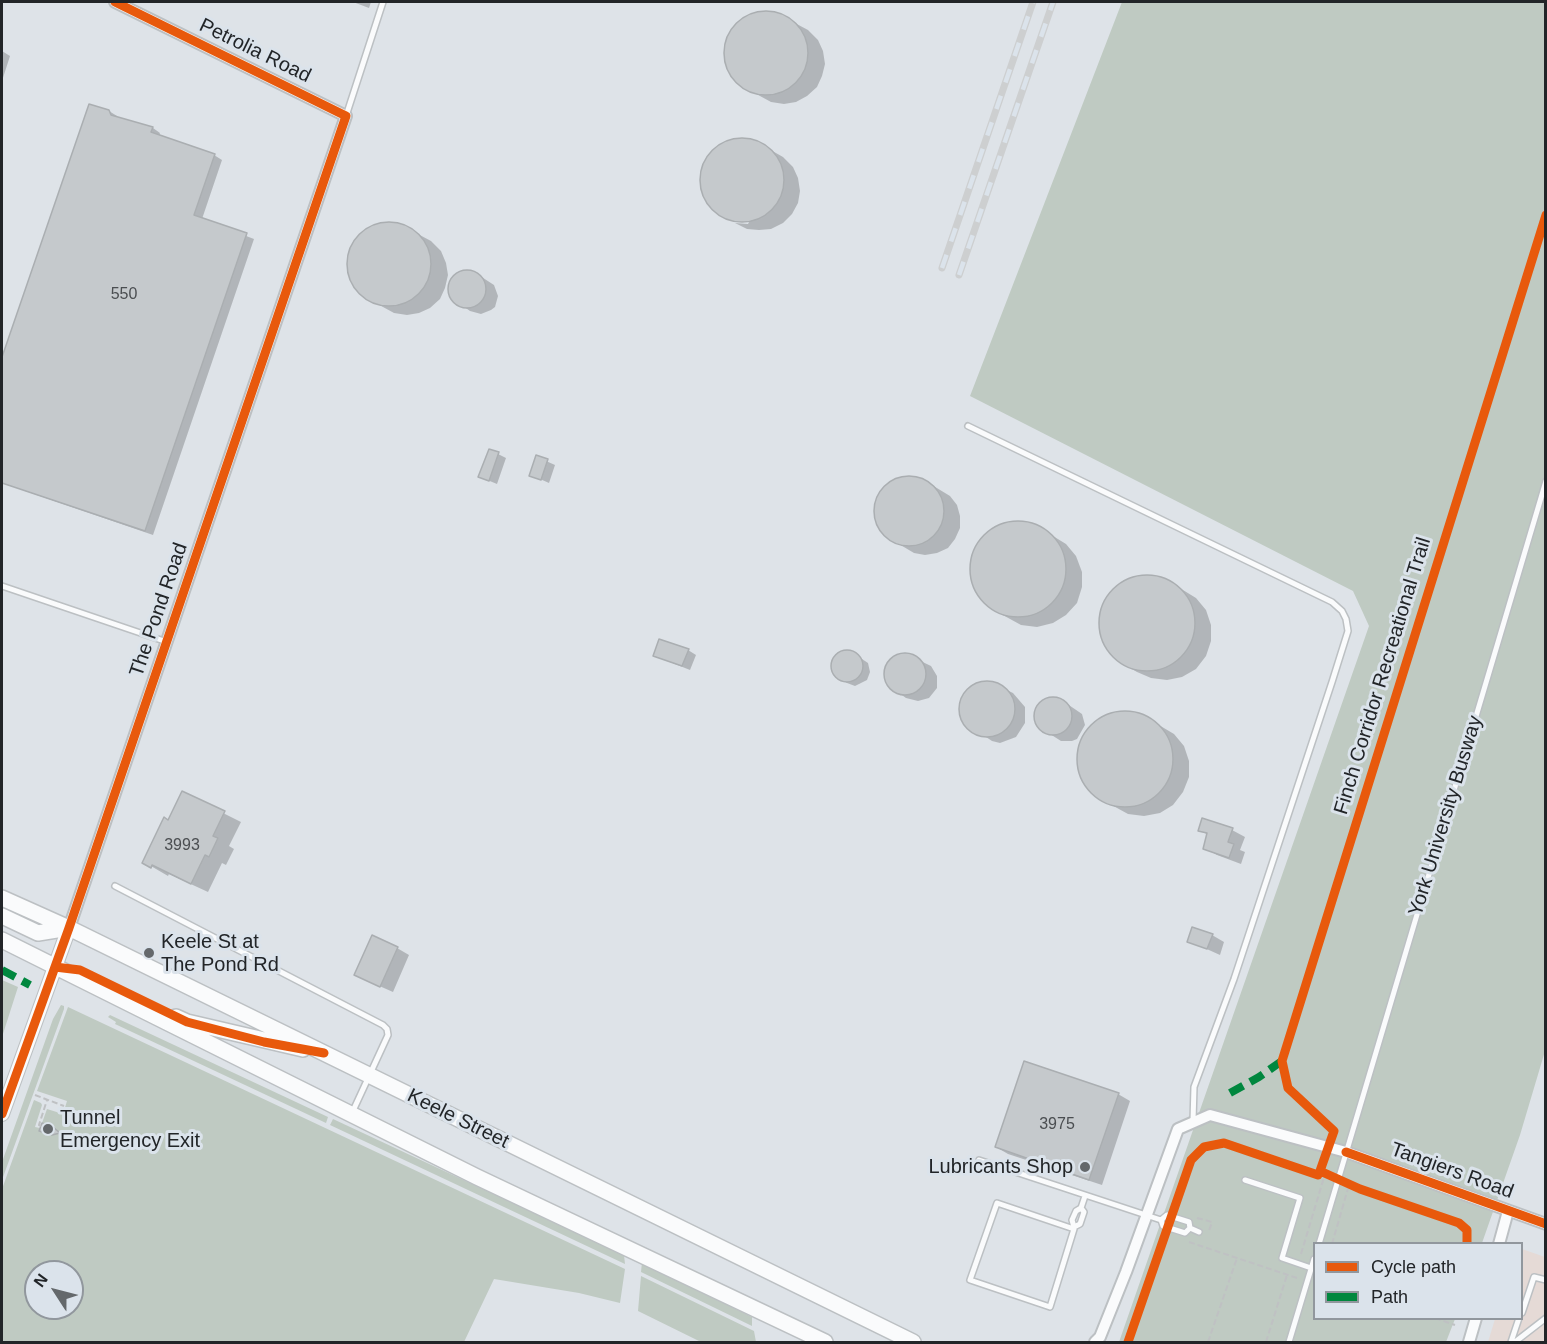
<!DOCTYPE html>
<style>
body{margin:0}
#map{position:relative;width:1547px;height:1344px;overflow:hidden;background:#dee3e8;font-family:Arial,sans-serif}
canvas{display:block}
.frame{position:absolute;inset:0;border:3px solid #222528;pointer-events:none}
.legend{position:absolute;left:1313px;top:1242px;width:210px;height:78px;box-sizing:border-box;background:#dbe3eb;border:2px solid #91979d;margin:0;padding:8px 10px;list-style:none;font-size:18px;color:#222528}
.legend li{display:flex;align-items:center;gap:12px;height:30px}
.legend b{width:30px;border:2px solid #91979d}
.north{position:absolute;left:24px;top:1260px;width:60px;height:60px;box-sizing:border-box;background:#dbe3eb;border:2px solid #91979d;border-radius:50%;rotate:306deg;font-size:16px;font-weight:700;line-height:24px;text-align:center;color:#222528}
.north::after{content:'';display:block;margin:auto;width:21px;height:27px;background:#64686b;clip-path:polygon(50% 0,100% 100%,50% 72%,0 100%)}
</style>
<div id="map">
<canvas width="1547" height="1344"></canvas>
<div class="frame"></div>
<ul class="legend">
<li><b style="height:8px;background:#e8590c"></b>Cycle path</li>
<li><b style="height:8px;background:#00873e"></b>Path</li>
</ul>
<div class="north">N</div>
</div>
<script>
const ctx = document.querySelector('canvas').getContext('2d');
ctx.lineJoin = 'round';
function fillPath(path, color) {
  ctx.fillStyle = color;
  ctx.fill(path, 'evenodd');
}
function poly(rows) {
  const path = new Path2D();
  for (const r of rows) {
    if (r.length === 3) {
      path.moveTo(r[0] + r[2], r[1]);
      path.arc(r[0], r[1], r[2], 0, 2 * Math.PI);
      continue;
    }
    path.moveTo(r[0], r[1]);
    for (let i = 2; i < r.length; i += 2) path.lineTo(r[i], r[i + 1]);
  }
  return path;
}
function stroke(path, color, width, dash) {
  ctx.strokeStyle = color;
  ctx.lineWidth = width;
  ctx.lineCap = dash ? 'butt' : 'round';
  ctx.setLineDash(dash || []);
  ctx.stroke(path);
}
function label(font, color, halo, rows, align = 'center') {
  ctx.font = font + ' Arial,sans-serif';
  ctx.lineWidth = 6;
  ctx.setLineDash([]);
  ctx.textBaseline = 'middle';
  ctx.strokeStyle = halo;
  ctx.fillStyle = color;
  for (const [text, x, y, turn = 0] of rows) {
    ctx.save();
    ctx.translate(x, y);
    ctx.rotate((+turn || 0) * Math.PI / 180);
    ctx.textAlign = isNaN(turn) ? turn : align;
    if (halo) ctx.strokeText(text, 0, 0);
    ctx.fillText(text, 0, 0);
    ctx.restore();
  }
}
const commercial = poly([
 [1522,1249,1545,1257,1545,1342,1488,1342,1495,1319,1522,1318]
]);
const green = poly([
 [1122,2,1545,2,1545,1051,1520,1135,1482,1243,1314,1244,1314,1318,1455,1319,1446,1342,1119,1342,1369,626,1353,591,970,396],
 [2,980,18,987,2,1037],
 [61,1005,64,1006,64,1009,2,1180,2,1162,53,1019],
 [68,1007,625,1269,620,1303,579,1293,494,1279,464,1342,2,1342,2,1189,34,1100,41,1103,42,1105,35,1127,40,1128,39,1131,48,1135,59,1133,53,1127,42,1123,47,1109,63,1114,67,1101,37,1091],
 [36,1272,72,1272,72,1308,36,1308],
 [110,1015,328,1117,326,1123,115,1024,116,1022,108,1017],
 [333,1119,624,1255,625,1264,330,1125],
 [642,1262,752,1317,752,1326,641,1272],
 [641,1276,754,1331,756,1342,701,1342,638,1311]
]);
const shadow = poly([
 [353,2,371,2,369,8],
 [764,12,778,14,808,30,818,40,823,51,825,64,822,76,817,87,807,96,796,102,784,104,771,102,760,96,743,86,733,76,727,63,726,49,730,35,738,24,750,16],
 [2,51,10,56,2,81],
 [90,106,109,111,117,116,118,118,153,128,160,133,159,136,214,155,222,160,202,219,254,239,153,535,2,483,2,362],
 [739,139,753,140,783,157,793,167,798,178,800,191,798,203,792,214,783,223,771,229,759,230,747,229,735,223,748,224,749,222,727,218,718,213,708,202,702,189,701,175,705,162,713,150,725,142],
 [387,224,401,225,431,241,441,251,446,263,448,275,445,288,440,299,430,308,419,313,407,315,394,313,383,307,366,297,356,287,350,274,349,260,353,246,361,235,373,227],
 [465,271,477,274,494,285,498,296,495,307,491,310,481,314,470,311,453,299,450,287,454,276],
 [498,454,506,458,497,484,480,477],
 [537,457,555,465,549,483,531,475],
 [901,477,912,477,922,479,950,496,957,505,960,516,960,528,955,539,948,548,937,553,925,555,914,553,887,537,880,529,876,519,875,508,877,498,883,489,891,482],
 [1021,522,1035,525,1066,544,1076,556,1082,572,1082,587,1077,603,1066,615,1053,623,1037,627,1021,625,990,608,979,597,973,584,970,569,973,554,980,540,992,530,1005,524],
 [1150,576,1165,579,1196,598,1206,610,1211,625,1211,641,1206,656,1196,669,1182,677,1167,680,1151,678,1137,672,1120,662,1109,651,1102,637,1100,622,1103,607,1110,594,1121,584,1135,577],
 [688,650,696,655,690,670,655,656],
 [843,652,856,655,868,663,870,672,867,680,855,686,847,683,835,675,832,666,835,657],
 [906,654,931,666,937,676,937,688,929,698,918,701,906,698,889,686,885,674,886,668,894,658],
 [983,682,992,683,1013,693,1025,707,1025,723,1016,737,1000,743,992,741,965,723,960,707,962,698,967,690],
 [1049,699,1060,699,1082,714,1085,725,1077,739,1072,741,1061,741,1039,727,1035,716,1036,710,1043,701],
 [1128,712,1142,715,1174,734,1184,746,1189,761,1189,777,1183,792,1173,805,1160,813,1144,816,1128,814,1097,797,1086,787,1080,773,1077,758,1080,743,1087,730,1098,720,1113,713],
 [183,793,241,822,229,846,234,849,226,865,222,863,208,892,169,874,168,876,144,862,169,822],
 [1203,820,1232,830,1245,837,1240,850,1245,852,1241,864,1217,855,1205,848,1208,835,1200,830],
 [1212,935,1224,942,1220,955,1189,941],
 [397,948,409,955,393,992,368,981],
 [1118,1094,1130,1101,1102,1185,1008,1154,996,1147]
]);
const building = poly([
 [766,53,42],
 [89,104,109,110,111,115,153,127,151,132,215,154,194,215,247,233,145,531,2,483,2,357,89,104],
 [742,180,42],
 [389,264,42],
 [467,289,19],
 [489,449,499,452,489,481,478,477,489,449],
 [536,455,548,459,541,480,529,476,536,455],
 [909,511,35],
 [1018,569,48],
 [1147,623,48],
 [659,639,689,649,682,666,653,656,659,639],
 [847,666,16],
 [905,674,21],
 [987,709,28],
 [1053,716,19],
 [1125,759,48],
 [182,791,225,811,213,836,218,838,209,857,205,855,191,884,152,865,151,868,142,863,164,817,168,820,182,791],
 [1202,818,1233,828,1228,842,1234,844,1229,858,1203,849,1207,833,1198,831,1202,818],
 [1192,927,1213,934,1207,949,1187,942,1192,927],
 [372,935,398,947,380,987,354,975,372,935],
 [1024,1061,1119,1093,1089,1180,995,1147,1024,1061],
 [42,1123,53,1127,60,1133,52,1135,39,1131,42,1123]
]);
const path = poly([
 [35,1095,64,1106],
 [41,1126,39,1125,47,1100],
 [1197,1218,1212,1222,1209,1231],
 [1189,1242,1297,1278],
 [1332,1244,1349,1185],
 [1301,1254,1325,1174],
 [1435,1318,1455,1325],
 [1208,1342,1237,1258],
 [1266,1342,1287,1275]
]);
const service = poly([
 [346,116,383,2],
 [968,426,1332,602,1342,611,1346,619,1348,631,1332,682,1234,979,1194,1087,1193,1121],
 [2,586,167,642],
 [115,886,383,1025,387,1029,388,1035,352,1113],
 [979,1160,1161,1220,1163,1226,1185,1233,1190,1228],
 [1245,1180,1300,1198,1282,1258,1314,1269],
 [1081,1208,1084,1212,1080,1224,1074,1227,1072,1220,1076,1211,1081,1208,1085,1196],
 [1161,1220,1167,1215,1189,1222,1190,1228,1199,1232],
 [1074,1229,997,1203,970,1280,1050,1307,1074,1229,1074,1227],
 [1319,1244,1546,481],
 [1522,1313,1534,1277,1546,1280],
 [1289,1342,1314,1259],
 [1511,1342,1519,1318],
 [1515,1342,1546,1318]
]);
const minor = poly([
 [69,928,346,116,115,2],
 [1499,1244,1508,1211],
 [1095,1342,1100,1337,1126,1272,1178,1129,1210,1115,1346,1152,1546,1224],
 [1469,1342,1476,1318]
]);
const tertiary = poly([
 [2,1114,69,928]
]);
const secondary = poly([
 [2,898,69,928,913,1342],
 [2,916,38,933,69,928],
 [2,940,477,1177,825,1342],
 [176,1017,187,1022,303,1049]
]);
const rail = poly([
 [942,268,1033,2],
 [959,275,1053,2]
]);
const quiet = poly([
 [2,970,30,985],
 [1230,1093,1259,1077,1282,1061]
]);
const cycleway = poly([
 [55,967,80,970,187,1022,264,1042,324,1053],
 [2,1114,69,928,346,116,115,2],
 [1346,1152,1546,1224],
 [1320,1171,1334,1131,1288,1088,1282,1061,1546,215],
 [1128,1342,1191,1160,1204,1147,1224,1143,1318,1175,1320,1171,1360,1189,1459,1223,1467,1230,1467,1244]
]);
const markers = [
 [149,953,6,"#64686b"],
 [48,1129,6,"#64686b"],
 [1085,1167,6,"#64686b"]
];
const numberNames = [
 ["550",124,295],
 ["3993",182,846],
 ["3975",1057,1125]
];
const streetNames = [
 ["Petrolia Road",255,51,26],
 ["The Pond Road",159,610,-71],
 ["Finch Corridor Recreational Trail",1383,676,-73],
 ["York University Busway",1446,816,-73],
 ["Keele Street",458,1119,26],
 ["Tangiers Road",1452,1171,20]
];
const poiNames = [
 ["Keele St at",161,942],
 ["The Pond Rd",161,965],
 ["Tunnel",60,1118],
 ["Emergency Exit",60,1141],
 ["Lubricants Shop",1073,1167,"right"]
];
fillPath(commercial, '#e5dad6');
fillPath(green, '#bfcac2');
fillPath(shadow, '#0003');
fillPath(building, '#c5c9cc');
stroke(building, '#aaaeb1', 1.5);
stroke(service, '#bcc0c3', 8);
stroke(minor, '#bcc0c3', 14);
stroke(tertiary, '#bcc0c3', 16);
stroke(secondary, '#bcc0c3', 18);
stroke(path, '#bfc1c3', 2, [6, 3]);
stroke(service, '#fafbfc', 5);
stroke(minor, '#fafbfc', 10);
stroke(tertiary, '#fafbfc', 14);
stroke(secondary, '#fafbfc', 15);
stroke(rail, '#cdcfd0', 7);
stroke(rail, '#dbe3eb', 4.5, [14]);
stroke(quiet, '#00873e', 8, [15, 8]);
stroke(cycleway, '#e8590c', 9);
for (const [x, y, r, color] of markers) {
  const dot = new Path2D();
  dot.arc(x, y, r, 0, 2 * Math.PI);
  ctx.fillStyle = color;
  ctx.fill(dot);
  stroke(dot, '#dbe3eb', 2);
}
label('16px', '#4b4e51', null, numberNames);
label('20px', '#222528', '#dbe3eb', streetNames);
label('20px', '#222528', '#dbe3eb', poiNames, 'left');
</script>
